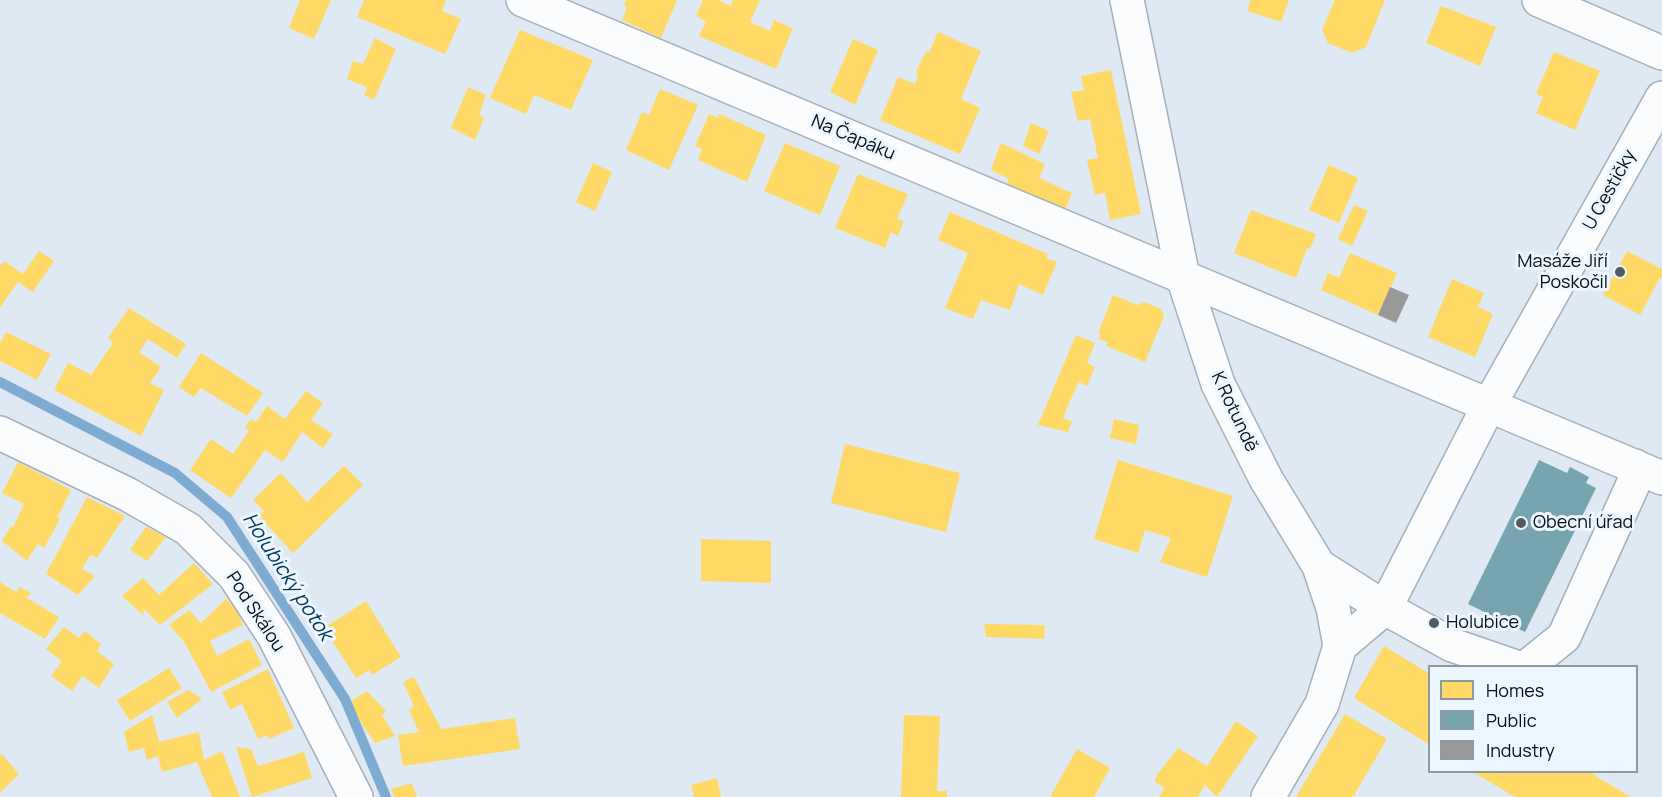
<!DOCTYPE html>
<meta charset="utf-8">
<style>
body{margin:0}
#map{position:relative;width:1662px;height:797px;overflow:hidden;background:#dee9f3;font-family:Manrope,sans-serif}
canvas{display:block}
.legend{position:absolute;left:1428px;top:665px;width:210px;height:108px;box-sizing:border-box;background:#ecf6fe;border:2px solid #9099a0;margin:0;padding:8px 10px;list-style:none;font-size:18px;color:#060d14}
.legend li{display:flex;align-items:center;gap:12px;height:30px}
.legend b{width:30px;border:2px solid #9099a0}
</style>
<div id="map">
<canvas width="1662" height="797"></canvas>
<ul class="legend">
<li><b style="height:16px;background:#ffd966"></b>Homes</li>
<li><b style="height:16px;background:#76a5af"></b>Public</li>
<li><b style="height:16px;background:#999"></b>Industry</li>
</ul>
</div>
<script>
const ctx = document.querySelector('canvas').getContext('2d');
ctx.lineJoin = 'round';
function fillPath(path, color) {
  ctx.fillStyle = color;
  ctx.fill(path, 'evenodd');
}
function poly(rows) {
  const path = new Path2D();
  for (const r of rows) {
    path.moveTo(r[0], r[1]);
    for (let i = 2; i < r.length; i += 2) path.lineTo(r[i], r[i + 1]);
  }
  return path;
}
function stroke(path, color, width, dash) {
  ctx.strokeStyle = color;
  ctx.lineWidth = width;
  ctx.lineCap = dash ? 'butt' : 'round';
  ctx.setLineDash(dash || []);
  ctx.stroke(path);
}
function label(font, color, halo, rows, align = 'center') {
  ctx.font = font + ' Manrope,sans-serif';
  ctx.lineWidth = 6;
  ctx.setLineDash([]);
  ctx.textBaseline = 'middle';
  ctx.strokeStyle = halo;
  ctx.fillStyle = color;
  for (const [text, x, y, turn = 0] of rows) {
    ctx.save();
    ctx.translate(x, y);
    ctx.rotate((+turn || 0) * Math.PI / 180);
    ctx.textAlign = isNaN(turn) ? turn : align;
    if (halo) ctx.strokeText(text, 0, 0);
    ctx.fillText(text, 0, 0);
    ctx.restore();
  }
}
const homes = poly([
 [300,0,331,0,314,39,289,28],
 [364,0,446,0,442,11,461,19,445,54,357,17],
 [626,0,677,0,661,38,622,20,627,7,624,5],
 [703,0,718,0,731,6,733,0,760,0,750,22,770,31,774,20,793,28,776,69,699,36,706,21,696,16],
 [1251,0,1289,0,1281,22,1247,11],
 [1335,0,1385,0,1366,47,1352,53,1328,43,1322,30],
 [1441,6,1496,27,1480,66,1426,43],
 [520,30,593,60,571,110,534,95,526,114,490,98],
 [938,32,981,51,961,99,980,108,960,154,880,120,898,77,915,84,918,77,916,72,926,51,929,53],
 [375,38,396,49,374,100,364,95,367,87,347,79,353,61,363,64],
 [853,39,878,50,855,105,830,92],
 [1554,52,1600,71,1575,130,1536,113,1543,97,1536,94],
 [1111,70,1141,214,1110,220,1105,193,1095,195,1087,160,1098,158,1090,119,1078,121,1071,92,1084,90,1081,76],
 [468,87,486,95,479,115,484,118,475,140,451,128],
 [660,89,698,105,669,170,626,150,642,112,649,115],
 [709,114,718,118,719,114,766,135,747,182,698,160,702,149,695,146],
 [1031,123,1049,131,1039,154,1023,146],
 [785,143,840,166,820,215,764,191],
 [1001,143,1045,164,1039,178,1072,193,1065,209,1007,184,1009,179,991,170],
 [593,163,612,172,595,211,576,202],
 [1329,165,1358,178,1339,223,1309,210],
 [858,174,908,194,897,219,904,221,898,236,891,232,885,248,835,228],
 [1354,205,1368,211,1352,246,1338,239],
 [1251,210,1316,234,1310,249,1307,248,1296,278,1234,253],
 [950,212,1048,254,1046,258,1057,262,1043,295,1019,284,1010,310,981,300,973,319,945,308,968,253,938,240],
 [39,251,54,261,33,292,18,282,0,308,0,266,4,261,23,274],
 [1627,251,1662,269,1662,274,1640,315,1603,295],
 [1350,253,1397,273,1378,315,1321,290,1328,273,1339,278],
 [1452,279,1484,293,1478,307,1493,314,1475,357,1428,337],
 [1113,295,1138,305,1144,302,1161,309,1164,316,1145,362,1106,346,1108,342,1099,339,1100,334,1098,333],
 [129,308,186,344,177,358,148,339,139,352,161,367,150,383,164,390,141,436,54,390,68,363,91,375,113,343,108,338],
 [6,332,51,354,37,380,0,361,0,343],
 [1076,335,1095,343,1087,363,1095,367,1087,386,1079,382,1069,403,1063,418,1072,422,1068,432,1038,425],
 [201,353,263,393,247,416,201,388,194,397,179,387],
 [306,391,323,403,311,420,333,434,323,448,302,432,283,462,265,450,231,498,190,470,211,439,233,454,249,431,245,427,251,419,256,422,267,406,285,419],
 [1114,419,1139,425,1136,444,1110,438],
 [845,444,960,473,946,532,831,503],
 [1118,460,1233,496,1207,577,1160,562,1171,538,1145,530,1138,553,1094,539],
 [18,462,71,490,57,518,60,519,44,548,38,544,27,561,2,541,11,526,13,527,24,504,2,493],
 [344,466,363,485,293,553,259,516,264,511,253,500,281,473,307,502],
 [87,497,125,516,97,558,90,555,82,569,95,576,78,595,46,574],
 [146,527,166,537,147,561,130,550],
 [701,539,771,541,771,583,701,581],
 [194,563,213,584,160,625,143,608,144,616,122,596,143,578,159,595],
 [0,582,16,592,20,587,31,593,27,598,59,617,45,639,0,613],
 [226,599,238,611,243,625,210,641,217,656,249,639,262,665,211,692,185,643,169,625,189,610,201,623],
 [366,601,401,657,372,675,369,670,356,678,324,628],
 [984,624,1045,625,1044,639,986,637],
 [64,627,79,638,85,631,101,644,97,651,114,664,99,688,82,676,72,691,51,676,62,661,46,649],
 [1384,646,1430,674,1430,745,1354,698],
 [169,668,182,688,130,721,117,700],
 [268,669,294,728,269,739,267,735,258,739,242,704,230,710,222,692],
 [414,677,441,729,515,718,520,749,403,766,398,735,419,732,409,710,414,706,403,682],
 [188,690,202,699,177,718,167,702],
 [367,691,386,711,382,715,395,736,375,743,348,703],
 [1345,714,1387,739,1353,797,1296,797],
 [152,715,159,742,199,732,204,760,222,751,240,797,212,797,197,762,162,772,158,756,147,760,144,748,129,752,124,732],
 [904,715,940,716,937,791,947,791,947,797,901,797],
 [1236,721,1258,736,1217,797,1205,785,1198,797,1159,797,1165,788,1155,782,1156,776,1178,748,1207,766],
 [236,747,251,749,258,766,304,752,312,778,252,797],
 [1077,749,1110,768,1094,797,1050,797],
 [2,754,19,774,0,793,0,756],
 [1473,772,1589,772,1631,797,1515,797],
 [717,778,721,797,694,797,691,785],
 [412,783,417,797,394,797,391,789]
]);
const public = poly([
 [1539,460,1567,473,1570,467,1589,477,1586,483,1596,488,1525,632,1468,604]
]);
const industry = poly([
 [1390,287,1409,295,1396,323,1378,315]
]);
const stream = poly([
 [0,382,175,473,227,517,345,699,386,797]
]);
const minor = poly([
 [523,0,1662,478],
 [1127,0,1183,277,1218,384,1266,479,1319,566,1333,608,1340,646,1322,704,1268,797],
 [1539,0,1662,53],
 [0,433,127,494,188,529,234,575,274,636,356,797],
 [1319,566,1385,608,1452,645,1513,666],
 [1340,646,1385,608,1488,407,1662,98],
 [1528,666,1564,637,1635,480,1635,466]
]);
const markers = [
 [1620,272,6,"#525a62"],
 [1521,523,6,"#525a62"],
 [1434,623,6,"#525a62"]
];
const streetNames = [
 ["Na Čapáku",853,138,23],
 ["U Cestičky",1610,190,-61],
 ["K Rotundě",1234,412,65],
 ["Pod Skálou",255,612,57]
];
const poiNames = [
 ["Masáže Jiří",1608,262,"right"],
 ["Poskočil",1608,283,"right"],
 ["Obecní úřad",1533,523],
 ["Holubice",1446,623]
];
const waterNames = [
 ["Holubický potok",287,577,57]
];
fillPath(homes, '#ffd966');
fillPath(public, '#76a5af');
fillPath(industry, '#999');
stroke(stream, '#7dabd1', 10);
stroke(minor, '#a6afb8', 36);
stroke(minor, '#fafcfd', 33);
for (const [x, y, r, color] of markers) {
  const dot = new Path2D();
  dot.arc(x, y, r, 0, 2 * Math.PI);
  ctx.fillStyle = color;
  ctx.fill(dot);
  stroke(dot, '#ecf6fe', 2);
}
label('18px', '#060d14', '#ecf6fe', streetNames);
label('18px', '#060d14', '#ecf6fe', poiNames, 'left');
label('italic 20px', '#043658', '#ecf6fe', waterNames);
</script>
